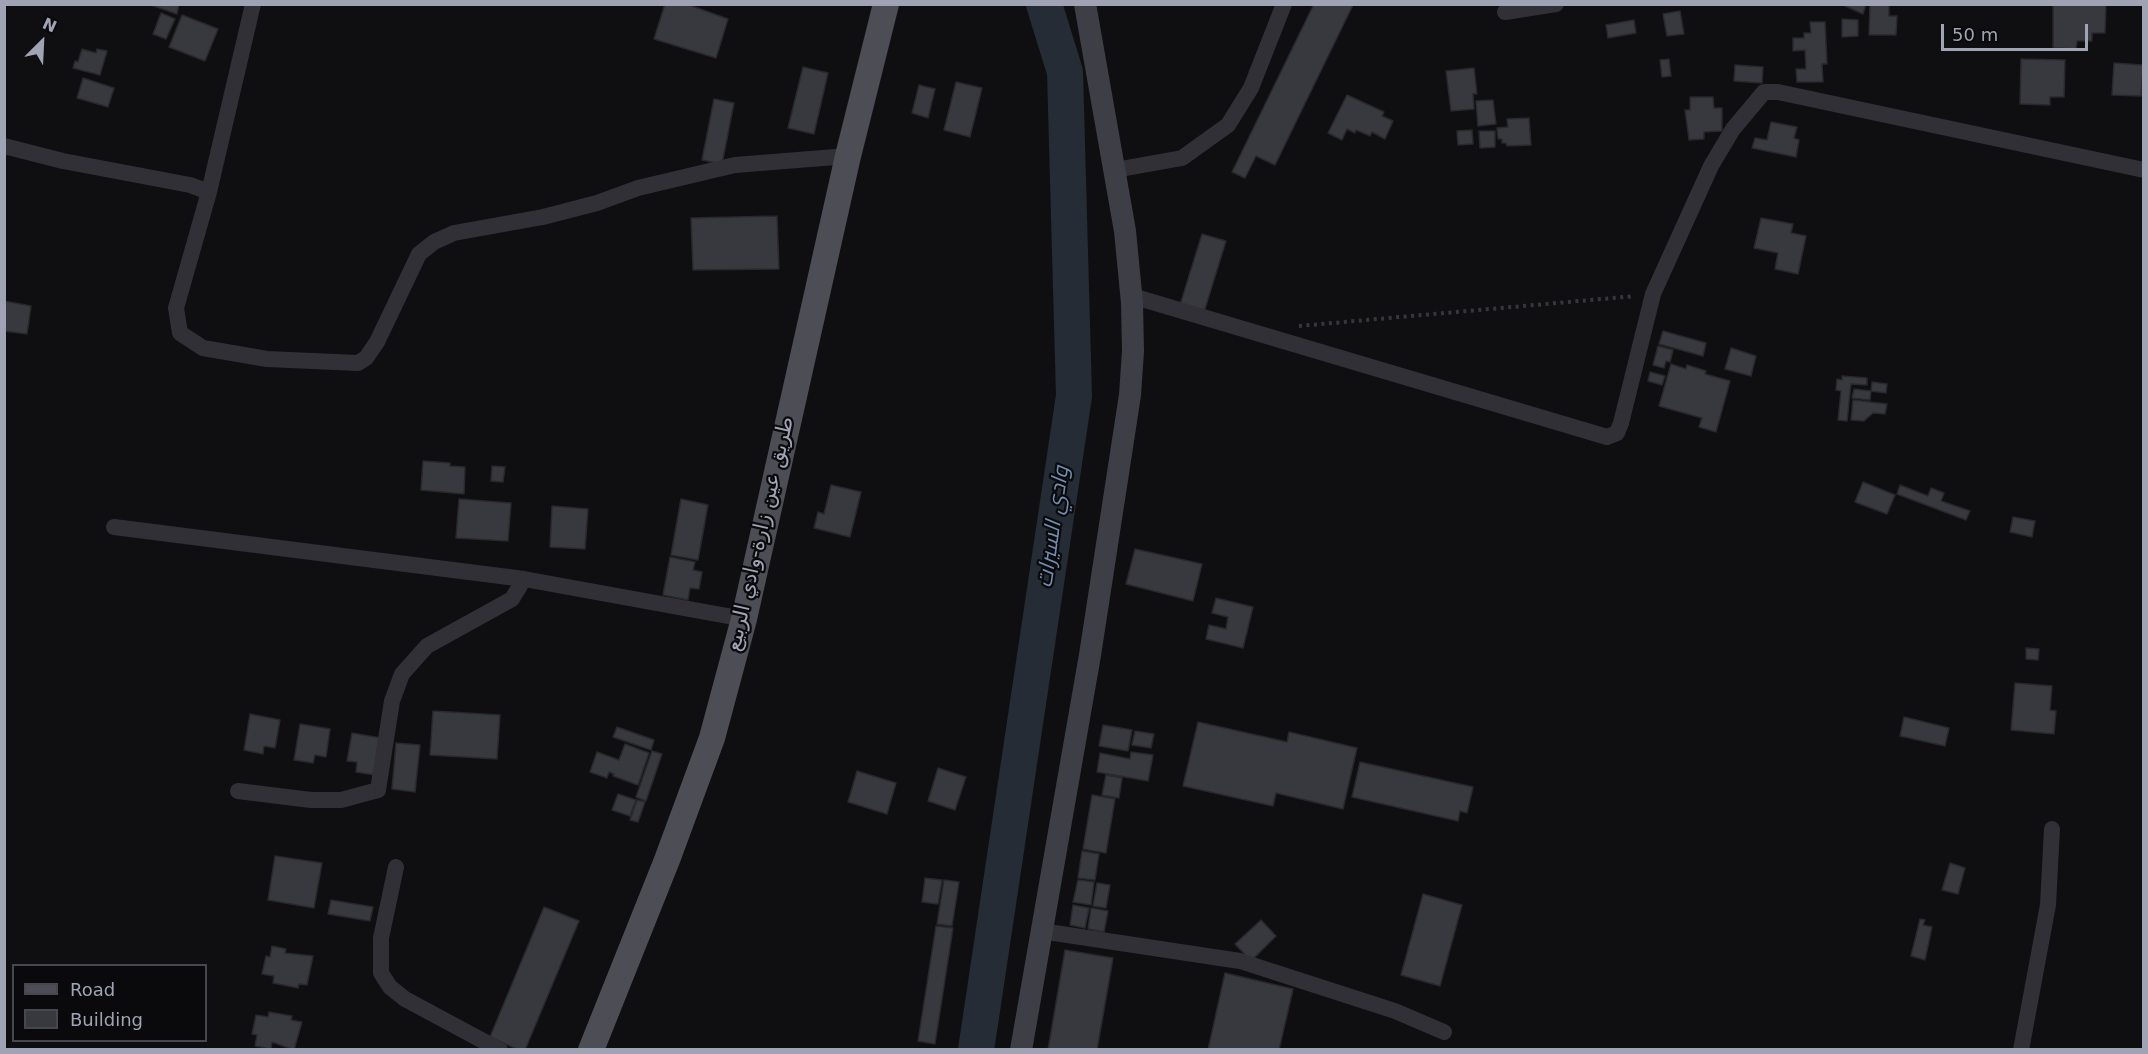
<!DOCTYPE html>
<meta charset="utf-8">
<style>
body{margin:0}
#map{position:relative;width:2148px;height:1054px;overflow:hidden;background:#0f0f11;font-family:"DejaVu Sans",sans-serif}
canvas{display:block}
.frame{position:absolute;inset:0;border:6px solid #9fa3b3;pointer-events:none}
.legend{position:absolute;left:12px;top:964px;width:195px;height:78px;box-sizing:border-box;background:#0a0a0c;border:2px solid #46474f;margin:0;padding:8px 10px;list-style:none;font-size:18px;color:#9fa3b3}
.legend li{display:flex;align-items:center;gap:12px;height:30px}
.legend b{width:30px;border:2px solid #46474f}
.north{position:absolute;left:12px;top:12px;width:60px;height:60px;-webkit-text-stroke:4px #0a0a0c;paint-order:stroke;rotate:24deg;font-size:16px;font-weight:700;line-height:24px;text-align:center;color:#9fa3b3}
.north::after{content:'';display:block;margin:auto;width:21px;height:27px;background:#9fa3b3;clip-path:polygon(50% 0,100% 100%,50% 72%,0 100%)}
.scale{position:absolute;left:1941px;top:24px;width:147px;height:27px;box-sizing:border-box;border:3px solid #9fa3b3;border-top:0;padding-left:8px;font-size:18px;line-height:21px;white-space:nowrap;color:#9fa3b3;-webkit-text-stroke:4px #0a0a0c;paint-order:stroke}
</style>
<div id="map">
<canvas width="2148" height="1054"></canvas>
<div class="frame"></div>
<ul class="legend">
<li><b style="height:8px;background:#4c4d55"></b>Road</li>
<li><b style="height:16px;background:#38393f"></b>Building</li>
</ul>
<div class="north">N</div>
<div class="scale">50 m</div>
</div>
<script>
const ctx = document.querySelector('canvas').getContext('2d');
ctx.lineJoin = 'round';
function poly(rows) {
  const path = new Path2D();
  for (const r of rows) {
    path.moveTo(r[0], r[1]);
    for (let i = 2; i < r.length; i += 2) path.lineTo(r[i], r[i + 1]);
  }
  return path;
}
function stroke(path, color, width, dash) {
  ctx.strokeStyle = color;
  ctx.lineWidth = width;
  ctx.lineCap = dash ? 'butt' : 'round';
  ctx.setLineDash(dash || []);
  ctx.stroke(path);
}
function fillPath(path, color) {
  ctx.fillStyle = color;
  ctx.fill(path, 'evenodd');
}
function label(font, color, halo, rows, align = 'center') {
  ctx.font = font + ' "DejaVu Sans",Cairo,sans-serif';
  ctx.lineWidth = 4.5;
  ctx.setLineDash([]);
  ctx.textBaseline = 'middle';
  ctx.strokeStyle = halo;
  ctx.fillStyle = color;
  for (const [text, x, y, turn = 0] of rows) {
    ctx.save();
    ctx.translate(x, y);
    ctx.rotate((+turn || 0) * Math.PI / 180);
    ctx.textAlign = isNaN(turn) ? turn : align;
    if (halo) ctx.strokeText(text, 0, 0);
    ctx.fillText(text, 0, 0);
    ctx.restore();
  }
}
const river = poly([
 [976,1050,1074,396,1065,72,1044,4]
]);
const building = poly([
 [148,4,179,4,177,14,148,4],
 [665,4,686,4,728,19,716,58,654,39,665,4],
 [1314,4,1353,5,1275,165,1256,156,1245,178,1232,172,1314,4],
 [1841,4,1866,4,1863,14,1841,4],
 [1870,4,1889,4,1889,16,1897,16,1896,35,1869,35,1870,4],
 [2053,4,2106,4,2105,33,2092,33,2092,41,2077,41,2076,49,2053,48,2053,4],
 [1680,11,1684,34,1667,36,1663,14,1680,11],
 [161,13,175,19,166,39,153,34,161,13],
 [182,15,218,29,205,61,169,47,182,15],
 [1842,19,1858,20,1858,36,1842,37,1842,19],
 [1634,20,1636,33,1608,38,1606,25,1634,20],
 [1810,22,1825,22,1827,64,1822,64,1823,82,1797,82,1796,69,1806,69,1805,50,1793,51,1793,38,1804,38,1804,33,1811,33,1810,22],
 [82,49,96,53,97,49,107,51,100,75,73,68,75,61,78,62,82,49],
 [1669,59,1671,76,1662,77,1660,60,1669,59],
 [2021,59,2065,60,2064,97,2050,97,2050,105,2020,104,2021,59],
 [2114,63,2143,65,2141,96,2112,95,2114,63],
 [1735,65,1763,67,1762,83,1734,81,1735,65],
 [803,67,828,73,814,134,788,128,803,67],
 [1474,68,1477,94,1473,94,1474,109,1451,111,1446,71,1474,68],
 [83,78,114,88,108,107,77,98,83,78],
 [956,82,982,88,970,137,944,130,956,82],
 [919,85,935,89,928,118,912,113,919,85],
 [1347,95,1384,112,1382,116,1393,121,1385,139,1372,132,1370,136,1356,130,1355,133,1347,129,1342,140,1328,133,1347,95],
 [1690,97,1713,97,1714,108,1722,108,1722,131,1704,132,1704,139,1689,140,1685,110,1690,110,1690,97],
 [714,99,734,103,722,164,702,160,714,99],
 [1493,100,1496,124,1478,126,1476,101,1493,100],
 [1529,118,1531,145,1507,146,1506,143,1502,143,1502,139,1498,139,1497,128,1508,127,1507,119,1529,118],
 [1771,122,1797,127,1794,138,1799,140,1796,157,1752,148,1755,138,1767,140,1771,122],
 [1472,130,1473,144,1458,145,1457,131,1472,130],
 [1479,131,1495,131,1495,147,1480,148,1479,131],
 [777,216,779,269,693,270,691,218,777,216],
 [1761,218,1793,224,1791,233,1806,236,1798,274,1775,269,1778,253,1754,248,1761,218],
 [1202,234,1226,241,1204,312,1180,305,1202,234],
 [4,301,31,306,27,334,4,331,4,301],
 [1663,331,1706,343,1703,356,1659,344,1663,331],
 [1658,346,1673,350,1670,362,1666,361,1664,368,1653,365,1658,346],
 [1731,348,1756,356,1751,376,1725,369,1731,348],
 [1671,364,1686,369,1687,365,1706,371,1705,374,1730,381,1716,432,1699,427,1702,418,1659,406,1671,364],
 [1650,372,1665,376,1662,385,1648,381,1650,372],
 [1842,376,1867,378,1867,385,1851,384,1847,421,1838,420,1841,391,1836,390,1837,379,1842,380,1842,376],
 [1872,382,1887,384,1886,393,1871,391,1872,382],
 [1854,389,1871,391,1870,400,1852,398,1854,389],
 [1853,400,1887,404,1885,414,1873,413,1864,421,1851,420,1853,400],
 [423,461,450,463,450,466,465,467,464,494,421,490,423,461],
 [492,466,505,467,503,482,491,481,492,466],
 [1863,482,1895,495,1887,514,1855,502,1863,482],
 [831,485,861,492,850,537,814,528,818,512,824,514,831,485],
 [1900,485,1928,496,1931,488,1944,493,1941,501,1970,511,1966,520,1897,494,1900,485],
 [459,499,511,503,508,541,456,538,459,499],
 [681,499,708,505,698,560,671,555,681,499],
 [552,506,588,509,585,549,550,547,552,506],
 [2013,517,2035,521,2032,537,2010,532,2013,517],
 [1135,549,1202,564,1193,601,1126,584,1135,549],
 [670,557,695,562,693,570,702,572,699,589,690,588,688,600,663,595,670,557],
 [1216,598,1253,607,1243,648,1206,639,1209,625,1226,629,1228,617,1212,613,1216,598],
 [2026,648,2039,649,2038,660,2026,659,2026,648],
 [2015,683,2052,686,2050,710,2056,711,2054,734,2011,730,2015,683],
 [433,711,500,715,497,759,430,755,433,711],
 [250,714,280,720,275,748,264,746,263,754,244,750,250,714],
 [1904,717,1949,728,1945,746,1900,736,1904,717],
 [1198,722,1287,742,1289,732,1357,748,1343,809,1276,793,1273,806,1183,786,1198,722],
 [300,724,330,729,326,757,315,755,313,763,294,760,300,724],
 [1103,725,1132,730,1128,751,1099,746,1103,725],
 [617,727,654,740,651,750,613,737,617,727],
 [1135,731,1154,734,1151,748,1132,745,1135,731],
 [352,733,381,738,375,775,356,772,357,762,347,761,352,733],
 [396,743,420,745,415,792,392,789,396,743],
 [625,744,649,753,638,785,613,776,614,774,609,772,607,778,590,772,597,752,619,760,625,744],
 [652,751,662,754,646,801,636,797,652,751],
 [1131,752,1153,755,1148,781,1097,772,1100,753,1130,759,1131,752],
 [1360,762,1473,787,1467,813,1460,811,1458,821,1352,797,1360,762],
 [938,768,966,777,955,810,928,801,938,768],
 [857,771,896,783,887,814,848,802,857,771],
 [1106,775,1122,778,1119,798,1102,795,1106,775],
 [618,794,636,800,630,816,612,810,618,794],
 [1092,795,1115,799,1106,853,1083,849,1092,795],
 [637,800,645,802,638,822,630,820,637,800],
 [1082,851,1099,854,1095,880,1078,878,1082,851],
 [275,856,322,863,314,908,268,900,275,856],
 [1950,863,1965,868,1958,894,1942,890,1950,863],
 [925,878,942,880,938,904,922,902,925,878],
 [944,880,959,882,952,926,937,924,944,880],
 [1078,880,1094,882,1091,905,1073,902,1078,880],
 [1097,883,1110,885,1106,908,1093,906,1097,883],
 [1423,894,1462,905,1440,986,1401,975,1423,894],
 [331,900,373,907,370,921,328,914,331,900],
 [1073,905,1089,908,1085,928,1070,925,1073,905],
 [544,907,579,921,525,1050,519,1050,490,1037,544,907],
 [1091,908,1108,911,1104,932,1088,929,1091,908],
 [1920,919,1925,920,1923,925,1932,927,1925,960,1911,956,1920,919],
 [1261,920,1276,936,1251,961,1235,944,1261,920],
 [936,926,953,928,935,1044,918,1041,936,926],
 [272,946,286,949,285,953,313,956,307,985,299,984,298,988,273,983,274,976,262,974,266,956,270,957,272,946],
 [1065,950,1113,958,1097,1050,1048,1050,1065,950],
 [1225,973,1293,989,1279,1050,1208,1050,1225,973],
 [269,1012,292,1016,291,1020,302,1022,294,1050,272,1042,271,1049,255,1046,257,1035,252,1034,256,1015,268,1017,269,1012]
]);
const path = poly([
 [1299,326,1635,296]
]);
const minor = poly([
 [253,4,209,192,176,308,180,333,203,348,267,359,358,363,366,358,377,342,419,254,434,242,454,233,543,217,597,203,638,188,735,165,848,156],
 [1505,12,1556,4],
 [4,146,63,161,190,185,209,192],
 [1115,170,1182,158,1228,125,1251,88,1284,4],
 [1132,296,1607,437,1617,433,1621,423,1653,294,1711,166,1733,129,1764,92,1778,92,2144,170],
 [114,527,524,579,744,619],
 [238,791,311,800,341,800,378,790,392,701,402,674,427,646,512,599,524,579],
 [396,867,381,938,381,973,390,987,405,999,500,1050],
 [1041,931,1240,961,1395,1011,1444,1032],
 [2021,1050,2048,905,2052,829]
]);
const secondary = poly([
 [1021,1050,1090,655,1130,395,1133,351,1132,303,1125,231,1085,4]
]);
const primary = poly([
 [591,1050,667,860,712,738,744,619,848,156,886,4]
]);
const streetNames = [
 ["طريق عين زارة-وادي الربيع",761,534,-77]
];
const waterNames = [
 ["وادي السيرات",1054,527,-82]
];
stroke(river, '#252c35', 36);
fillPath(building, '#38393f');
stroke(building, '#29292d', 1.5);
stroke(path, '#36373d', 4, [3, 4.5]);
stroke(minor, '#303036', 16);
stroke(secondary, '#3e3f46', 22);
stroke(primary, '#4c4d55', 26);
label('21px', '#9fa3b3', '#0a0a0c', streetNames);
label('italic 22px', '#728db2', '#0a0a0c', waterNames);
</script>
